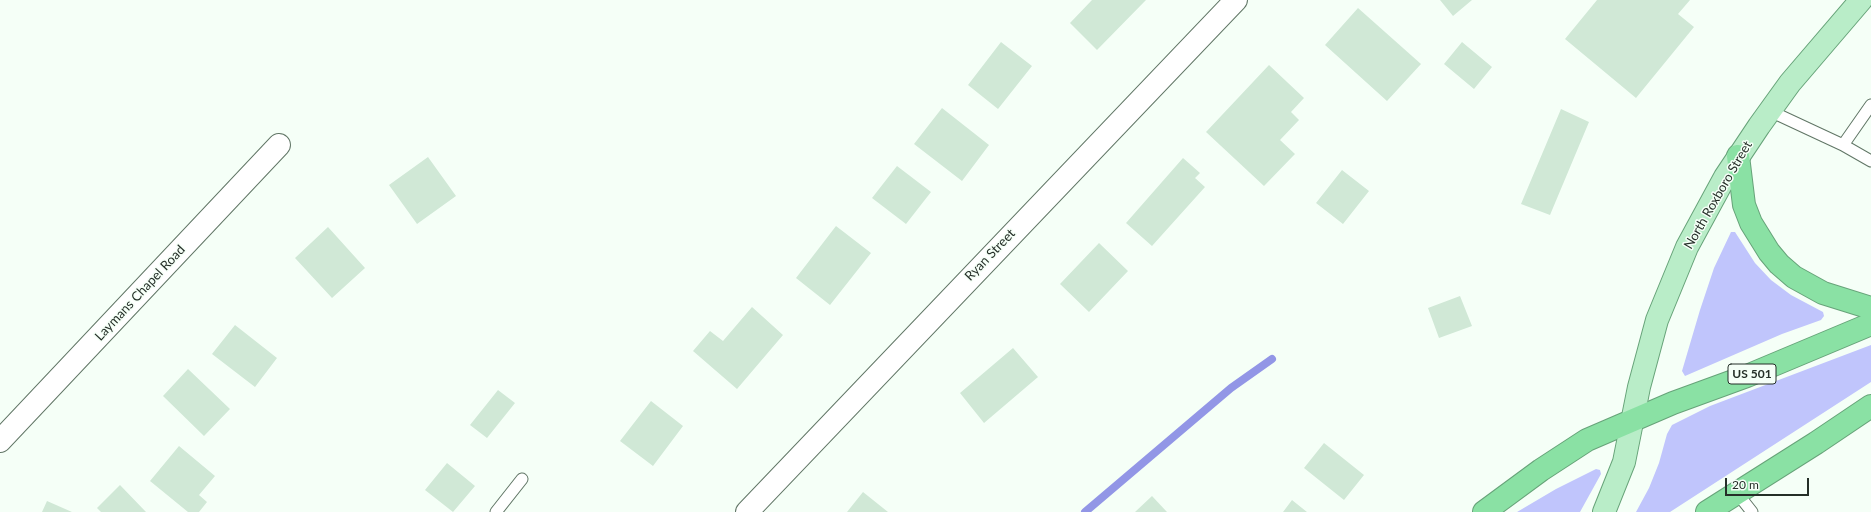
<!DOCTYPE html>
<style>
body{margin:0}
#map{position:relative;width:1871px;height:512px;overflow:hidden;background:#f5fff7;font-family:Lato,sans-serif}
canvas{display:block}
.scale{position:absolute;left:1725px;top:478px;width:84px;height:18px;box-sizing:border-box;border:2px solid #252f28;border-top:0;padding-left:5px;font-size:12px;line-height:14px;white-space:nowrap;color:#252f28;-webkit-text-stroke:3px #f5fff7;paint-order:stroke}
</style>
<div id="map">
<canvas width="1871" height="512"></canvas>
<div class="scale">20 m</div>
</div>
<script>
const ctx = document.querySelector('canvas').getContext('2d');
ctx.lineJoin = 'round';
function fillPath(path, color) {
  ctx.fillStyle = color;
  ctx.fill(path, 'evenodd');
}
function poly(rows) {
  const path = new Path2D();
  for (const r of rows) {
    path.moveTo(r[0], r[1]);
    for (let i = 2; i < r.length; i += 2) path.lineTo(r[i], r[i + 1]);
  }
  return path;
}
function stroke(path, color, width, dash) {
  ctx.strokeStyle = color;
  ctx.lineWidth = width;
  ctx.lineCap = dash ? 'butt' : 'round';
  ctx.setLineDash(dash || []);
  ctx.stroke(path);
}
function label(font, color, halo, rows, align = 'center') {
  ctx.font = font + ' Lato,sans-serif';
  ctx.lineWidth = 3;
  ctx.setLineDash([]);
  ctx.textBaseline = 'middle';
  ctx.strokeStyle = halo;
  ctx.fillStyle = color;
  for (const [text, x, y, turn = 0] of rows) {
    ctx.save();
    ctx.translate(x, y);
    ctx.rotate((+turn || 0) * Math.PI / 180);
    ctx.textAlign = isNaN(turn) ? turn : align;
    if (halo) ctx.strokeText(text, 0, 0);
    ctx.fillText(text, 0, 0);
    ctx.restore();
  }
}
const green = poly([
 [1731,232,1735,232,1755,263,1771,280,1791,295,1823,312,1824,316,1821,320,1782,334,1685,376,1682,371,1700,310,1714,268],
 [1871,345,1871,382,1670,512,1636,512,1649,488,1659,463,1667,434,1672,425,1710,406],
 [1596,469,1600,470,1601,474,1580,512,1517,512,1556,489]
]);
const stream = poly([
 [1085,512,1231,388,1272,359]
]);
const building = poly([
 [1092,0,1146,0,1097,50,1070,23],
 [1440,0,1472,0,1453,16],
 [1597,0,1690,0,1678,14,1694,27,1636,98,1565,39],
 [1358,8,1421,64,1387,101,1325,45],
 [1001,42,1032,66,998,109,968,85],
 [1462,42,1492,67,1474,89,1444,64],
 [1269,65,1304,98,1291,112,1299,120,1280,140,1295,154,1264,186,1206,132],
 [942,108,989,145,962,181,914,144],
 [1561,109,1589,122,1550,215,1521,204],
 [428,157,456,196,417,224,389,185],
 [1183,158,1200,173,1195,178,1205,187,1152,246,1126,223],
 [897,166,931,192,906,224,872,198],
 [1342,170,1369,191,1343,224,1316,203],
 [836,226,871,253,830,305,796,278],
 [328,227,365,268,332,298,295,258],
 [1099,243,1128,271,1089,312,1060,284],
 [1460,296,1472,326,1439,338,1428,308],
 [752,307,783,335,737,389,693,351,710,331,723,341],
 [235,325,277,358,255,387,212,354],
 [1013,348,1038,377,984,423,960,393],
 [188,369,230,409,204,436,163,396],
 [498,390,515,403,487,438,470,425],
 [651,401,683,426,653,466,620,441],
 [1324,443,1364,475,1344,500,1304,468],
 [179,446,215,476,199,495,207,502,199,512,188,512,150,481],
 [447,463,475,486,453,512,425,490],
 [120,485,146,512,101,512,97,508],
 [863,492,888,512,847,512],
 [1152,496,1167,512,1135,512],
 [1292,500,1307,512,1283,512],
 [47,501,72,512,42,512]
]);
const lane = poly([
 [1770,111,1843,145,1871,161],
 [1843,145,1871,105],
 [1737,493,1752,512],
 [496,512,522,479]
]);
const street = poly([
 [0,441,279,145],
 [747,512,1236,0]
]);
const primary = poly([
 [1604,512,1624,462,1639,387,1657,320,1687,247,1725,177,1759,126,1790,83,1861,0]
]);
const highway = poly([
 [1738,156,1744,205,1751,223,1769,252,1779,264,1794,277,1823,293,1871,308],
 [1484,512,1541,470,1587,440,1673,403,1747,376,1871,324],
 [1707,512,1816,443,1871,406]
]);
const shields = [
 [1752,374,48]
];
const shieldNames = [
 ["US 501",1752,374]
];
const streetNames = [
 ["North Roxboro Street",1718,195,-60],
 ["Ryan Street",990,255,-46],
 ["Laymans Chapel Road",140,293,-47]
];
fillPath(green, '#c0c5fc');
stroke(stream, '#9296e6', 8);
fillPath(building, '#d0e8d6');
stroke(lane, '#617666', 13);
stroke(street, '#617666', 24);
stroke(primary, '#67a379', 24);
stroke(highway, '#67a379', 24);
stroke(lane, '#fff', 11);
stroke(street, '#fff', 22);
stroke(primary, '#b9edc8', 22);
stroke(highway, '#8ae1a4', 22);
for (const [x, y, w] of shields) {
  const box = new Path2D();
  box.roundRect(x - w / 2, y - 10, w, 20, 3);
  ctx.fillStyle = '#f5fff7';
  ctx.fill(box);
  stroke(box, '#252f28', 1);
}
label('bold 12px', '#252f28', null, shieldNames);
label('13px', '#252f28', '#f5fff7', streetNames);
</script>
